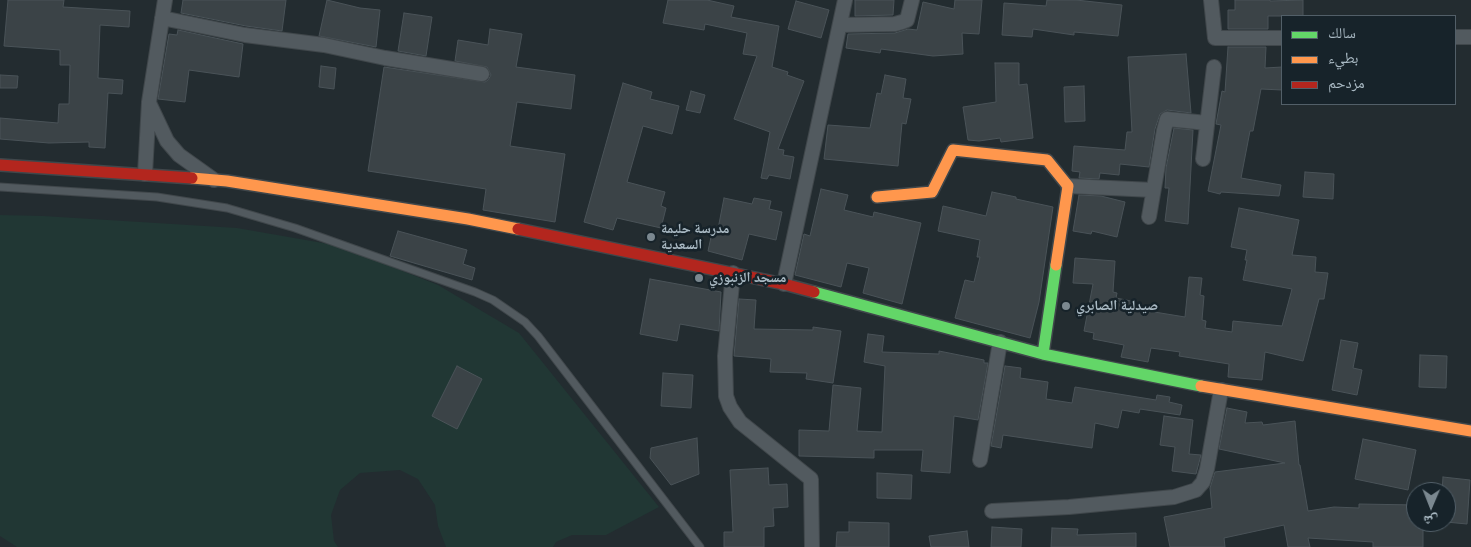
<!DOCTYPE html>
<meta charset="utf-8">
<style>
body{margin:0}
#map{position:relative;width:1471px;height:547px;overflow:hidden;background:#232c30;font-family:"Golos Text","Noto Naskh Arabic",sans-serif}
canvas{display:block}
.legend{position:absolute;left:1281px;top:15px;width:175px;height:90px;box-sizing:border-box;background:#17232a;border:1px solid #525f68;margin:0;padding:6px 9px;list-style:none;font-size:15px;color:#aabac4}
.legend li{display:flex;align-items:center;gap:10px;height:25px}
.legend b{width:25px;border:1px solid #525f68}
.north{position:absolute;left:1406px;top:482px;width:50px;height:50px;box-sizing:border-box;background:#17232a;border:1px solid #525f68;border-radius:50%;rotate:181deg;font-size:14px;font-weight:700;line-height:20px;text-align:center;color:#aabac4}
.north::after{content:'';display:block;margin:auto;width:18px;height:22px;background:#7b8890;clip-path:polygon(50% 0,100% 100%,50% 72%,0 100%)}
</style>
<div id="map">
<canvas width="1471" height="547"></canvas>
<ul class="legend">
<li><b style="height:6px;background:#63d668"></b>سالك</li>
<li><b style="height:6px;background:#ff974d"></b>بطيء</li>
<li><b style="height:6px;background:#b3261e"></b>مزدحم</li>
</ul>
<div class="north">ش</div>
</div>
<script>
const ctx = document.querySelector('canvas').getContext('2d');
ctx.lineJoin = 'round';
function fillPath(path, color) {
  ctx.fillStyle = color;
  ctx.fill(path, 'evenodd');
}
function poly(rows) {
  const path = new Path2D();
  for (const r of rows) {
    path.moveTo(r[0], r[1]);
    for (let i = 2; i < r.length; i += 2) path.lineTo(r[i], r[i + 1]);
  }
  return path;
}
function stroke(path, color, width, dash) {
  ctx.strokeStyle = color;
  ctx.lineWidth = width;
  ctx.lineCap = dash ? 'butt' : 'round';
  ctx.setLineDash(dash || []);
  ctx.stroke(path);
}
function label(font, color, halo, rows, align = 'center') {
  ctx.font = font + ' "Golos Text","Noto Naskh Arabic",sans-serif';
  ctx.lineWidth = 5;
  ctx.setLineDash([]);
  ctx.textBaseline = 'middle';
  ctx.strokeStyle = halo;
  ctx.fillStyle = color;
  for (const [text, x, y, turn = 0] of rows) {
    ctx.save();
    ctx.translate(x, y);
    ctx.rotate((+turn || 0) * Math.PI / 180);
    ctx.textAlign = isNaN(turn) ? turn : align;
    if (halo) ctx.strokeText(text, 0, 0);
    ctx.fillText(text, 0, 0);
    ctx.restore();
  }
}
const green = poly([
 [0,215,43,216,237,228,340,246,438,285,519,333,659,507,606,535,572,535,556,542,553,547,446,547,438,526,435,505,418,479,400,470,360,473,340,490,331,515,334,541,338,547,17,547,0,536]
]);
const building = poly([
 [8,0,64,0,63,7,130,11,129,27,100,25,98,78,123,80,122,94,108,93,105,148,89,147,89,142,49,143,0,139,0,118,58,123,59,104,69,104,70,65,60,65,60,50,4,46,8,0],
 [183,0,286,0,282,31,246,26,181,13,183,0],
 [327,0,360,8,380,10,376,47,319,36,327,0],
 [668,0,707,0,734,6,731,17,779,26,772,67,788,72,787,75,804,81,778,149,784,150,783,155,794,157,790,179,769,175,767,179,761,178,770,132,734,119,757,56,743,54,747,33,705,24,704,30,663,23,668,0],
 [855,0,894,0,893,15,855,16,855,0],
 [955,0,982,0,979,34,962,33,963,54,933,56,881,49,880,53,846,48,848,34,895,33,908,29,917,30,923,2,954,9,955,0],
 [1047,0,1076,0,1122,5,1118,36,1074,32,1074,35,1033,29,1032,37,1002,35,1004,3,1046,6,1047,0],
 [1235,0,1270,0,1270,1,1303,0,1303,16,1268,16,1268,29,1228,29,1228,10,1235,10,1235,0],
 [796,1,829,10,821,38,788,29,796,1],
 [404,13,432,17,426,56,398,51,404,13],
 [490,29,522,34,516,67,575,75,571,109,517,102,510,146,565,154,555,222,483,210,486,189,368,171,384,67,485,82,488,80,491,75,487,67,455,61,458,40,488,45,490,29],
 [178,30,243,44,239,77,189,70,185,102,158,99,169,34,177,35,178,30],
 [1228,47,1266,47,1265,68,1282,67,1282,90,1261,89,1253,131,1250,131,1241,178,1281,185,1279,196,1221,192,1220,194,1208,191,1221,125,1216,124,1222,91,1225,92,1228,47],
 [1186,54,1191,113,1167,110,1160,114,1155,129,1149,167,1120,164,1119,175,1100,173,1099,179,1079,178,1080,172,1072,171,1074,146,1125,150,1127,132,1132,132,1128,57,1186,54],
 [995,63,1019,63,1019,85,1027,84,1033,138,1001,142,1000,138,979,141,968,140,963,107,996,102,995,63],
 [321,66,336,68,334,89,319,87,321,66],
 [0,75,18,76,17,88,0,88,0,75],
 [885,75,906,79,903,98,911,99,906,124,902,123,898,166,824,159,828,125,870,128,877,93,881,94,885,75],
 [623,83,652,92,650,99,679,106,672,134,643,126,627,182,665,192,661,206,666,208,661,228,617,218,613,230,584,222,623,83],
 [1084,86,1085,121,1065,122,1064,87,1084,86],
 [691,91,705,95,700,113,686,110,691,91],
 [1174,128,1193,130,1188,224,1165,221,1169,188,1165,188,1166,168,1174,128],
 [1305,172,1334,174,1333,199,1303,197,1305,172],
 [821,189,848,195,844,210,873,217,874,212,921,223,902,304,863,293,869,268,847,263,841,287,795,275,804,234,810,236,821,189],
 [992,192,1016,197,1016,199,1053,207,1039,302,1030,338,955,318,965,280,974,282,980,257,977,257,980,240,938,231,943,206,986,216,992,192],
 [1079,195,1101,196,1125,202,1117,237,1092,231,1091,234,1073,231,1079,195],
 [724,198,752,204,754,198,771,201,769,209,782,212,776,240,749,234,742,260,708,251,713,228,718,229,724,198],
 [1239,208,1299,220,1292,255,1316,257,1315,272,1328,273,1324,299,1319,299,1303,361,1265,352,1262,380,1228,377,1229,364,1179,356,1180,352,1151,348,1148,362,1121,357,1124,345,1093,339,1094,333,1084,331,1093,284,1073,283,1075,258,1115,261,1113,292,1117,293,1116,298,1131,301,1130,308,1185,317,1189,277,1202,278,1200,295,1204,296,1202,320,1206,321,1205,328,1232,332,1233,321,1282,326,1292,289,1243,280,1247,260,1245,260,1247,250,1231,247,1239,208],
 [398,231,467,250,463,264,475,268,472,280,390,256,398,231],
 [650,279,721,292,719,331,680,324,677,341,640,334,650,279],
 [739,299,756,300,754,329,813,330,813,327,841,331,833,383,806,379,807,373,770,372,771,359,734,356,739,299],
 [868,334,884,336,882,352,939,354,939,351,984,360,984,363,988,363,978,420,954,416,950,473,921,471,923,450,874,450,874,458,799,456,799,430,829,431,833,385,861,388,857,431,882,432,885,366,864,362,868,334],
 [1341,340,1358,343,1353,368,1362,370,1357,395,1332,390,1341,340],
 [1420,355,1447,356,1446,388,1419,387,1420,355],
 [457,366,482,379,457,429,432,416,457,366],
 [1005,366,1021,368,1020,378,1048,382,1046,399,1072,403,1075,387,1156,400,1157,395,1170,397,1169,402,1182,405,1180,415,1140,409,1139,413,1122,410,1118,428,1095,423,1092,448,1003,435,1001,448,991,446,1005,366],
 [663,373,693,375,691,408,661,406,663,373],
 [1227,408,1247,412,1245,423,1262,422,1263,425,1295,421,1299,465,1300,465,1308,511,1334,507,1359,508,1359,504,1416,505,1416,522,1423,522,1423,547,1373,547,1373,542,1308,538,1310,547,1288,547,1284,525,1224,538,1225,547,1170,547,1164,517,1212,508,1210,488,1215,472,1285,463,1219,449,1227,408],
 [1164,416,1193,420,1189,454,1201,455,1196,474,1172,471,1175,447,1160,445,1164,416],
 [697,438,699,474,671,485,650,458,651,448,697,438],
 [1363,439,1416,450,1408,490,1355,479,1363,439],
 [768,468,769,485,787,484,788,507,773,508,774,526,764,527,764,547,724,547,724,532,733,532,730,470,768,468],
 [877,473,912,475,911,499,877,498,877,473],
 [1443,477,1470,480,1467,524,1446,522,1446,492,1442,492,1443,477],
 [849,522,889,523,889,547,836,547,837,532,849,532,849,522],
 [992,527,1022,529,1021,547,991,547,992,527],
 [1052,528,1078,529,1077,535,1136,533,1136,547,1051,547,1052,528],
 [967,531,969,547,931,547,929,536,967,531]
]);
const lane = poly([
 [0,187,157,197,227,208,295,228,475,292,493,300,525,322,538,336,700,547]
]);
const street = poly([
 [1211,0,1215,38,1282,38],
 [162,18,245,35,324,45,385,58,482,74],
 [841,25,895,24,902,22,907,20,912,0],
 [1455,37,1471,37],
 [150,105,167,141,179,155,214,180],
 [1203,159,1214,67],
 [145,174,149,102,165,0],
 [1068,186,1153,190],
 [1149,217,1164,130,1167,119,1207,123],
 [733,273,725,356,726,396,730,407,740,422,811,479,812,547],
 [784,284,845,0],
 [980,460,1000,342],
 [992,511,1069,507,1174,497,1196,490,1203,482,1207,469,1221,390]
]);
const fast = poly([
 [814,292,1043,354,1201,386],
 [1043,354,1056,265]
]);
const slow = poly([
 [192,178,227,181,468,219,518,229],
 [877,197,932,192,953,150,1047,160,1068,186,1056,265],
 [1201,386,1471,431]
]);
const jam = poly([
 [0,165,192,178],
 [518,229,784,284,814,292]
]);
const markers = [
 [651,237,5,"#7b8890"],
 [699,278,5,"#7b8890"],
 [1066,306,5,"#7b8890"]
];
const poiNames = [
 ["مدرسة حليمة",661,229],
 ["السعدية",661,245],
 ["مسجد الزنبوزي",709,278],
 ["صيدلية الصابري",1076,306]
];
fillPath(green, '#213734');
fillPath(building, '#3b4347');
stroke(building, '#4a5358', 1);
stroke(lane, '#40474b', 9);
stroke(street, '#40474b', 16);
stroke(fast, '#40474b', 14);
stroke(slow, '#40474b', 14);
stroke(jam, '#40474b', 14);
stroke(lane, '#525a5f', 7);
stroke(street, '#525a5f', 14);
stroke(fast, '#63d668', 11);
stroke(slow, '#ff974d', 11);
stroke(jam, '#b3261e', 11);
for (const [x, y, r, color] of markers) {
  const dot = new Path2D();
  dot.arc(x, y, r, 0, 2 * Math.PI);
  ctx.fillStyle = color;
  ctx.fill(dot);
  stroke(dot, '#17232a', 2);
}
label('bold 14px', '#aabac4', '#17232a', poiNames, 'left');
</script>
